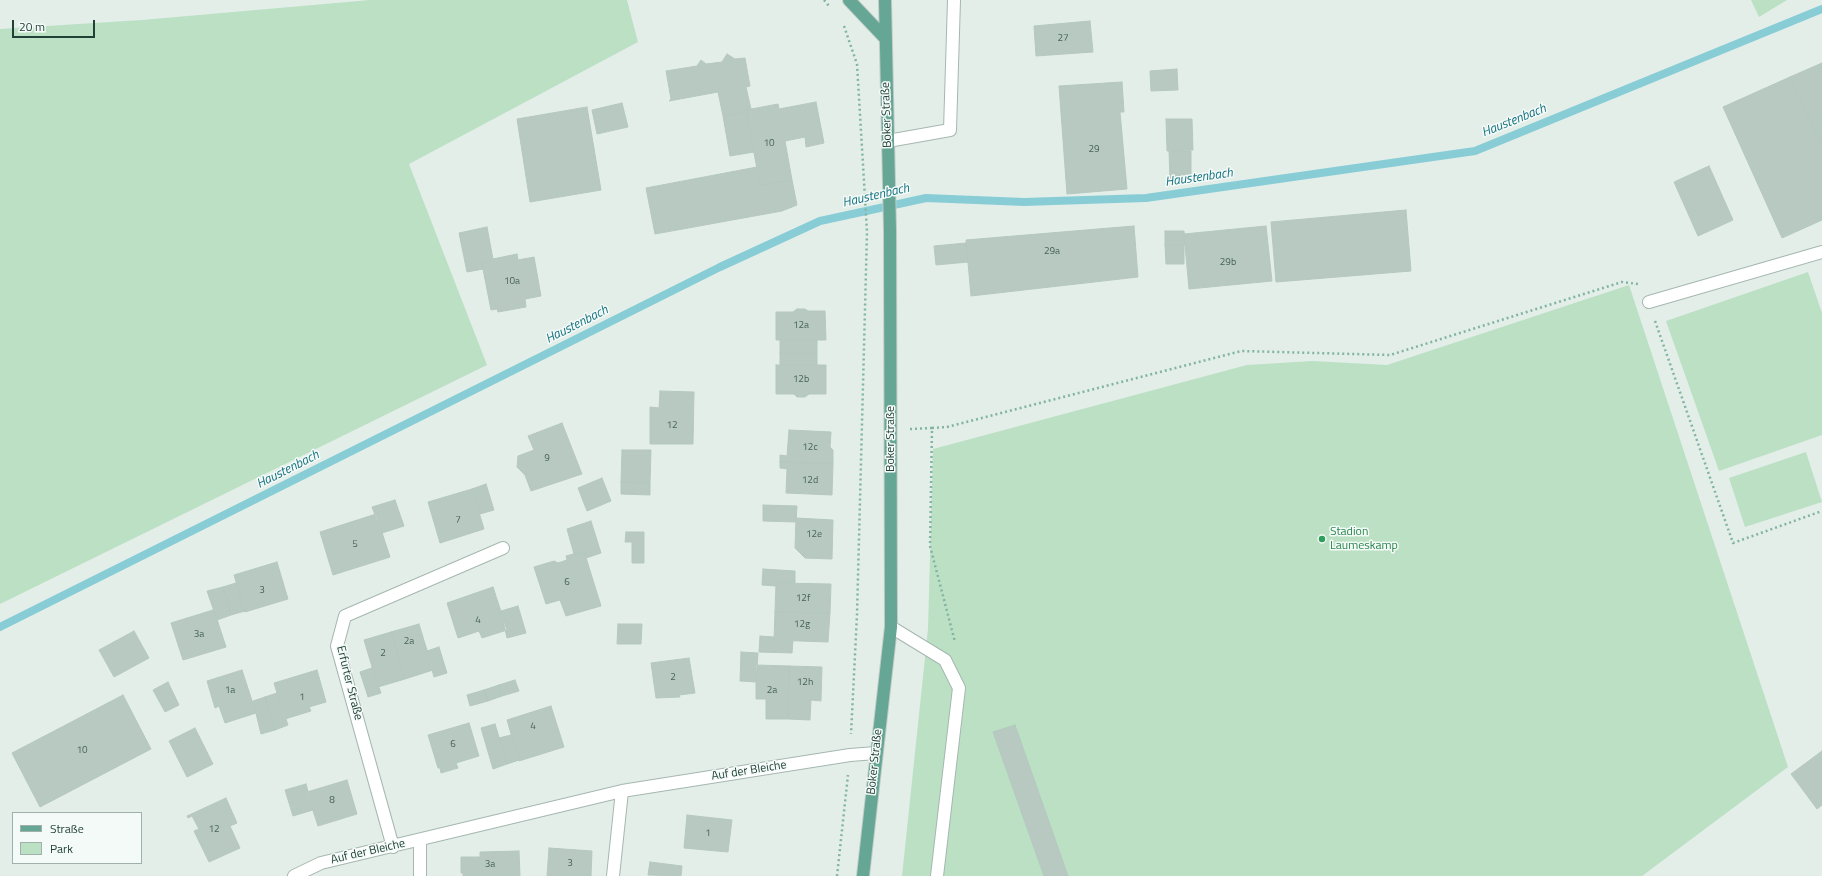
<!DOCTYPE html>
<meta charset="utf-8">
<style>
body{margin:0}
#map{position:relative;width:1822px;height:876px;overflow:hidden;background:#e3eee9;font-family:"Titillium Web",sans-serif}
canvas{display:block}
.legend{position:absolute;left:12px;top:812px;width:130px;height:52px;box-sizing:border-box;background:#f4faf7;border:1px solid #a0b0ab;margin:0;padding:5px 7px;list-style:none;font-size:12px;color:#214138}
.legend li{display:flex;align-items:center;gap:8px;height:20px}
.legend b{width:20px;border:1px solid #a0b0ab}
.scale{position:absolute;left:12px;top:20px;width:83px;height:18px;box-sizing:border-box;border:2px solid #214138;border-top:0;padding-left:5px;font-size:12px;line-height:14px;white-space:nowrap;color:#214138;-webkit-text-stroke:3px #f4faf7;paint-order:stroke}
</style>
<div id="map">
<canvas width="1822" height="876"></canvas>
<ul class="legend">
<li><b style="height:5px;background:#65a694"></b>Straße</li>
<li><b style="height:11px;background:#bbe0c4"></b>Park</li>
</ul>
<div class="scale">20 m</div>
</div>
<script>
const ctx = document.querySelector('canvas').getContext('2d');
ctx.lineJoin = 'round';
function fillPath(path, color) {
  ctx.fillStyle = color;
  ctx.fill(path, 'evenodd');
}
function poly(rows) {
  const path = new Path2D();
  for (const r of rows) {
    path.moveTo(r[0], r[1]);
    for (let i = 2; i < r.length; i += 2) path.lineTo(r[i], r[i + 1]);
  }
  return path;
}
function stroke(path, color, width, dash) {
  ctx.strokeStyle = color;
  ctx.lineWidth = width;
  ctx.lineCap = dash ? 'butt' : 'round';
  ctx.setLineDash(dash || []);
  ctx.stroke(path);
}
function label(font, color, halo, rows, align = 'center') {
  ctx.font = font + ' "Titillium Web",sans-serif';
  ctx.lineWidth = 3;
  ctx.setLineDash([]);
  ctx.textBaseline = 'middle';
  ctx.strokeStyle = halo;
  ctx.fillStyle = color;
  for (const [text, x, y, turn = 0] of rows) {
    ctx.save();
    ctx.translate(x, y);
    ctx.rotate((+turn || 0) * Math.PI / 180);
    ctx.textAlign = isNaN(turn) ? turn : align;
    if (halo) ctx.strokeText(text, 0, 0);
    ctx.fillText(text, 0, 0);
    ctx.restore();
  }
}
const green = poly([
 [370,0,627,0,638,42,409,164,487,365,0,604,0,29,142,20],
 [1751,0,1787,0,1759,17],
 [1808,272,1822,313,1822,435,1719,471,1666,321],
 [1629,285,1788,767,1642,876,902,876,928,629,933,449,1247,365,1312,361,1387,365],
 [1806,452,1822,502,1745,527,1729,478]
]);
const stream = poly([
 [0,627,720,267,820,221,926,198,1024,202,1146,198,1475,151,1822,9]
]);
const building = poly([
 [1090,21,1093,52,1036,56,1034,26,1090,21],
 [727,54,735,59,745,58,750,86,746,87,751,109,746,110,746,112,723,116,718,92,669,101,671,99,666,71,697,66,701,60,706,64,722,62,727,54],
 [1822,63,1822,146,1790,77,1822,63],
 [1177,69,1178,90,1151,91,1150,71,1177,69],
 [1790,77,1822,146,1822,220,1782,238,1723,107,1790,77],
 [1122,82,1124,112,1120,112,1127,189,1067,194,1059,86,1122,82],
 [816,102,824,143,806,147,805,137,785,141,792,180,760,185,746,110,778,104,779,109,816,102],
 [622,103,628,127,597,134,592,110,622,103],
 [587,107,601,190,530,202,517,119,587,107],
 [746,112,754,152,730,156,723,116,746,112],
 [1166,119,1192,119,1193,150,1167,151,1166,119],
 [1169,151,1191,151,1191,178,1170,179,1169,151],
 [1709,166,1733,220,1698,236,1674,182,1709,166],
 [757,167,760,185,792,180,797,205,782,211,655,234,646,188,757,167],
 [1406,210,1411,271,1276,282,1271,222,1406,210],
 [1134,226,1138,277,971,296,966,240,1134,226],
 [1266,226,1272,281,1189,289,1184,234,1266,226],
 [487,227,493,259,482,264,483,269,467,272,459,233,487,227],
 [1165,231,1184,231,1185,245,1165,245,1165,231],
 [966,243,968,262,936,265,934,246,966,243],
 [1165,245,1184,245,1184,264,1166,264,1165,245],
 [517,254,518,260,534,257,541,296,525,299,526,307,498,312,497,309,491,310,482,264,493,259,517,254],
 [797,309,805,309,808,311,825,311,826,340,776,340,776,312,793,312,797,309],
 [780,340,817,340,817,353,780,353,780,340],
 [780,353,817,353,817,365,780,365,780,353],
 [776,365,826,365,826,394,809,394,805,397,797,397,794,394,776,394,776,365],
 [660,391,694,392,693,444,650,444,650,407,659,408,660,391],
 [562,423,582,474,531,491,525,475,517,467,518,456,534,450,528,436,562,423],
 [789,430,831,432,830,447,833,450,833,464,780,462,780,455,787,456,789,430],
 [622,450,651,450,650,483,621,482,622,450],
 [780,462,833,464,832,495,786,493,787,469,780,468,780,462],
 [602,478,611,501,587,511,578,488,602,478],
 [621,482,650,483,650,495,621,494,621,482],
 [486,484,494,510,480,514,472,489,486,484],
 [472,489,484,529,440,543,428,502,472,489],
 [395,500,404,526,382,533,372,507,395,500],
 [763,505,797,506,796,522,763,521,763,505],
 [376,514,390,557,333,575,320,532,376,514],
 [796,518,833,520,832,559,805,558,795,548,796,518],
 [591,521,601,553,586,558,584,551,574,554,567,529,591,521],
 [626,532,644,532,644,563,632,563,632,542,625,542,626,532],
 [584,551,601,606,566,616,560,600,546,604,534,567,554,561,558,563,567,560,566,556,584,551],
 [277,562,288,599,245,612,234,575,277,562],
 [763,569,795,571,795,583,776,583,776,586,762,585,763,569],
 [236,583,245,611,231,615,223,587,236,583],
 [776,583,831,584,830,613,775,612,776,583],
 [223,587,231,615,217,620,207,591,223,587],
 [493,587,507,630,482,638,479,631,458,638,447,603,493,587],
 [518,606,526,633,507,638,501,611,518,606],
 [213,610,214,610,226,647,183,660,171,623,213,610],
 [775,612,830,613,828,642,774,640,775,612],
 [419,624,433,670,405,679,391,632,419,624],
 [618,624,642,624,641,644,617,644,618,624],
 [134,631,149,658,114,677,99,650,134,631],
 [391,632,405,679,378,687,364,640,391,632],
 [760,636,774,637,774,640,793,640,792,653,759,652,760,636],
 [439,647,447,673,434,677,427,651,439,647],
 [741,652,758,653,756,682,740,681,741,652],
 [689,658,695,693,679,695,680,697,656,698,651,663,689,658],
 [756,665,789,666,788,719,766,719,766,699,756,699,756,665],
 [789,666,822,667,821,701,811,700,810,720,788,719,789,666],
 [372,668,381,693,368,697,360,672,372,668],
 [242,670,256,713,225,723,219,706,215,708,207,681,242,670],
 [317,670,326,702,309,707,311,711,285,719,274,683,317,670],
 [515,680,519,691,502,696,499,685,515,680],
 [168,682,179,705,165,712,153,690,168,682],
 [499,685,502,696,488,701,484,690,499,685],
 [484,690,488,701,470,706,467,695,484,690],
 [277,693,288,725,275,730,265,697,277,693],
 [123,695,151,749,40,807,12,753,123,695],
 [265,697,275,730,261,734,253,701,265,697],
 [551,706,564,747,519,761,507,720,551,706],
 [469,723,479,756,456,763,458,768,441,773,440,768,438,768,428,735,469,723],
 [495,724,507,764,493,769,481,728,495,724],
 [1015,725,1068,876,1044,876,993,732,1015,725],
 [195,728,213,764,187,777,169,741,195,728],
 [511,735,519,760,507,764,499,738,511,735],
 [1822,751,1822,805,1817,809,1791,774,1822,751],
 [347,780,357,814,318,826,307,792,347,780],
 [306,784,313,810,293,816,285,790,306,784],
 [226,798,237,823,230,826,240,848,209,862,194,831,199,829,192,816,188,818,187,816,226,798],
 [687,815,732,820,728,852,684,848,687,815],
 [549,848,592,851,591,876,547,876,549,848],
 [519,851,520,876,463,876,463,873,461,873,461,857,480,857,480,852,519,851],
 [650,862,682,866,681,876,648,875,650,862]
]);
const path = poly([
 [824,0,829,6],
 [844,26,857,64,867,232,857,615,851,734],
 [1655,321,1733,543,1822,511],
 [932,428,947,427,1241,351,1390,355,1622,282,1638,284],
 [910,429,932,428,930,546,955,642],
 [837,876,848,775]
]);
const minor = poly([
 [888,141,950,130,954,0],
 [1649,302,1822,252],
 [891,627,945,660,959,688,937,876],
 [393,847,337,646,345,616,503,548],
 [294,876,321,863,622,791,850,755,876,753],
 [420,876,420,840],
 [613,876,622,791]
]);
const major = poly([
 [849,0,885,38],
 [863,876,891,627,890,231,885,0]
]);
const markers = [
 [1322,539,4,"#2e9e5b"]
];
const numberNames = [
 ["27",1063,39],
 ["10",769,144],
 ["29",1094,150],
 ["29a",1052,252],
 ["29b",1228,263],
 ["10a",512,282],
 ["12a",801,326],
 ["12b",801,380],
 ["12",672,426],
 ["12c",810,448],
 ["9",547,459],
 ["12d",810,481],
 ["7",458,521],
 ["12e",814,535],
 ["5",355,545],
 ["6",567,583],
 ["3",262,591],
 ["12f",803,599],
 ["4",478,621],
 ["12g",802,625],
 ["3a",199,635],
 ["2a",409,642],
 ["2",383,654],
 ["2",673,678],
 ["12h",805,683],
 ["1a",230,691],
 ["2a",772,691],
 ["1",302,698],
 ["4",533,727],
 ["6",453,745],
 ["10",82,751],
 ["8",332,801],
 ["12",214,830],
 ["1",708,834],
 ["3",570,864],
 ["3a",490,865]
];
const streetNames = [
 ["Boker Straße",887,115,-92],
 ["Boker Straße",891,439,-90],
 ["Erfurter Straße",349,683,76],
 ["Boker Straße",875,762,-84],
 ["Auf der Bleiche",749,771,-9],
 ["Auf der Bleiche",368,852,-13]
];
const leisureNames = [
 ["Stadion",1330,532],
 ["Laumeskamp",1330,546]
];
const waterNames = [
 ["Haustenbach",1514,121,-22],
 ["Haustenbach",1199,178,-8],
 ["Haustenbach",876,196,-13],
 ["Haustenbach",577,325,-27],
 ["Haustenbach",288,470,-27]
];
fillPath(green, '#bbe0c4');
stroke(stream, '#88cdd6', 8);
fillPath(building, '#b8c9c2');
stroke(building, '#b5c8c0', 1);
stroke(minor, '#a5b7b0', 14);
stroke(major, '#c1cac7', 14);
stroke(path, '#82b4a3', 2.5, [2, 3]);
stroke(minor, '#fff', 12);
stroke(major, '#65a694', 12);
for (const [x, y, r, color] of markers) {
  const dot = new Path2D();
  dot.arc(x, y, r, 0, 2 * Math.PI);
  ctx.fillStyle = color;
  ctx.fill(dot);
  stroke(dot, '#f4faf7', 1.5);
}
label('10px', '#47635a', null, numberNames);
label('12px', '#214138', '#f4faf7', streetNames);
label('12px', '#27864d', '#f4faf7', leisureNames, 'left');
label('italic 13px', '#177382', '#f4faf7', waterNames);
</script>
